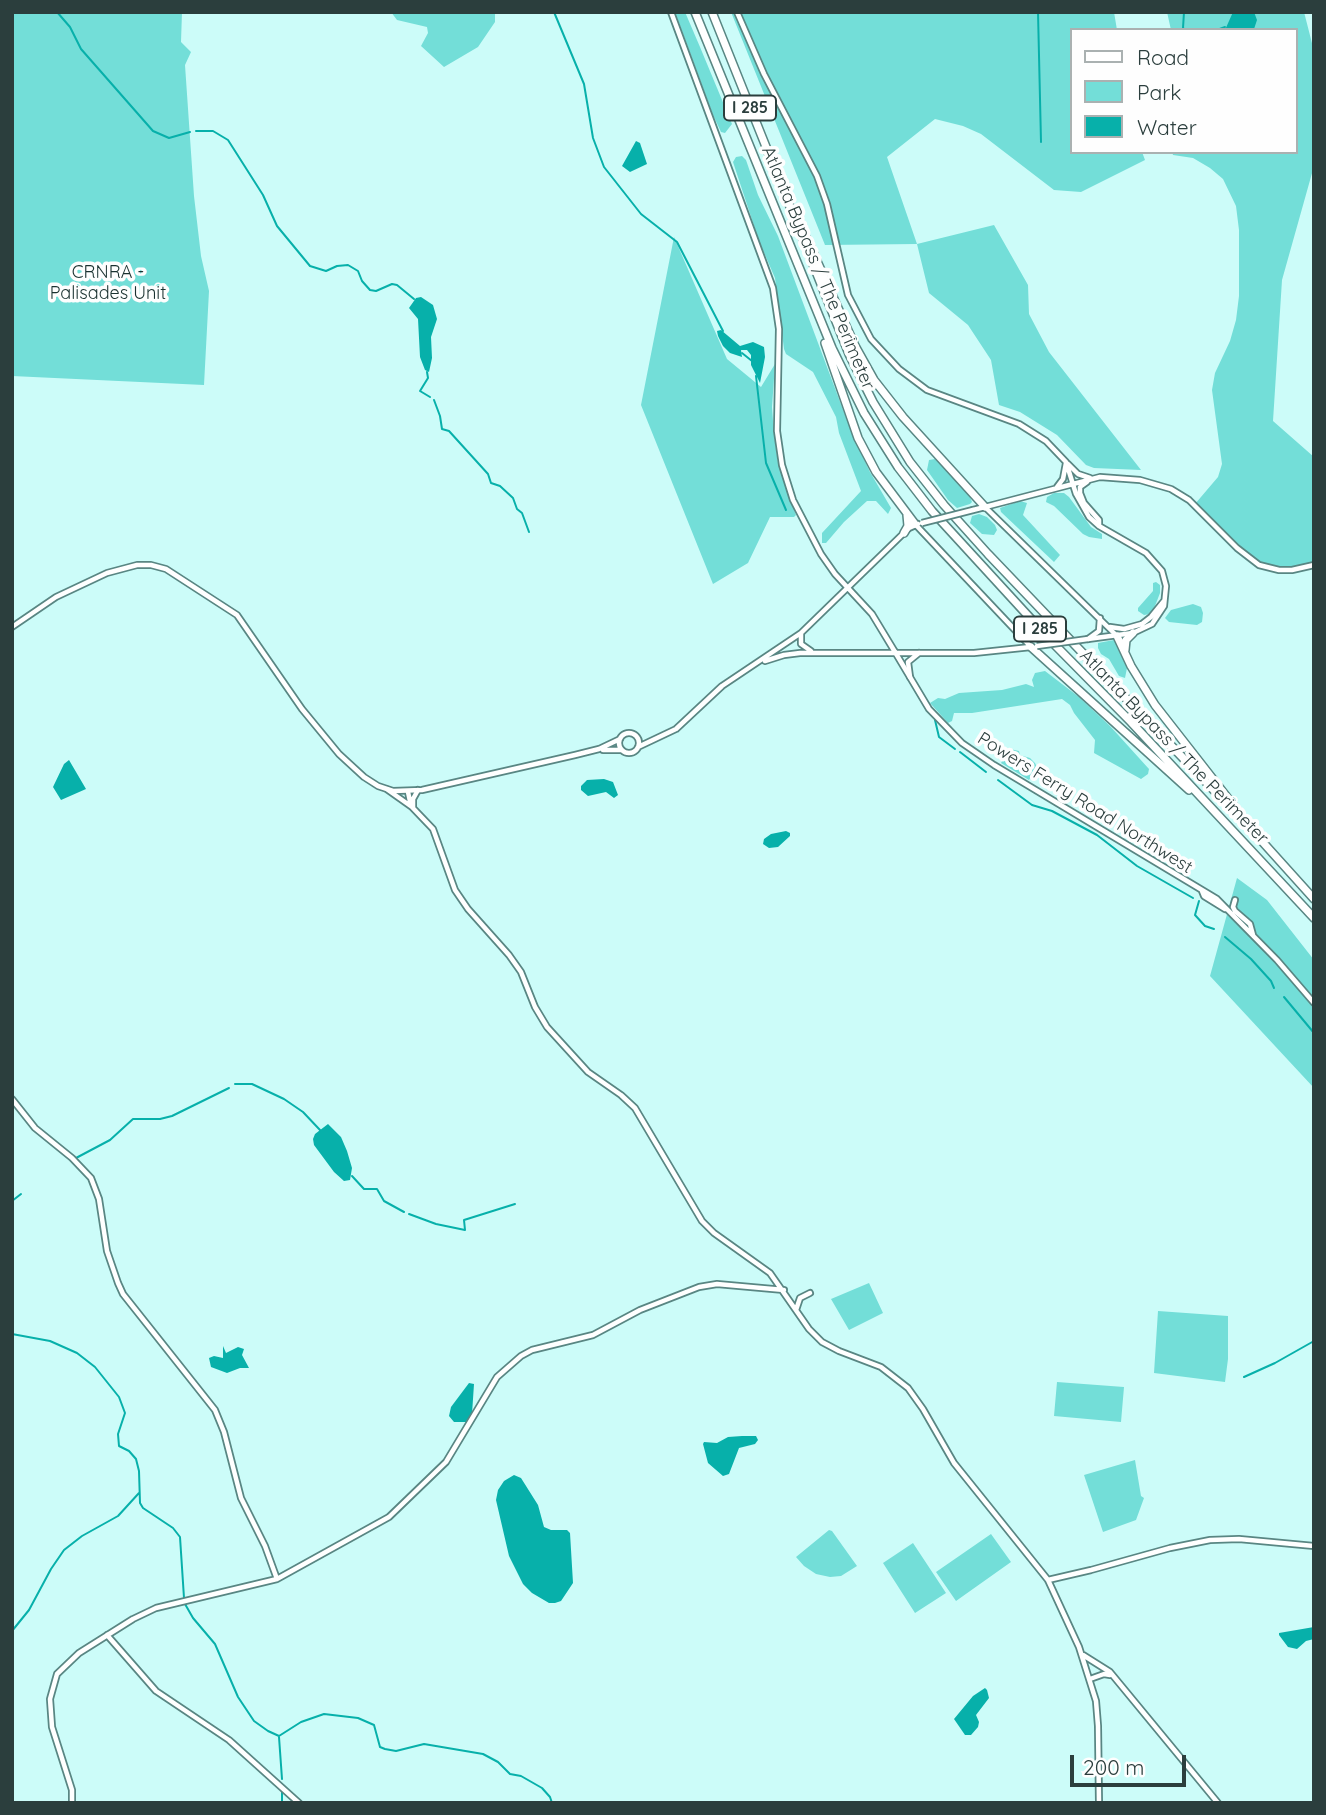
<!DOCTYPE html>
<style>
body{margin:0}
#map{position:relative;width:1326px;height:1815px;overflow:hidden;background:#ccfcf9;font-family:Quicksand,sans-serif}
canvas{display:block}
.frame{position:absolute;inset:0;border:14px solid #2b3e3d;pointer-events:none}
.legend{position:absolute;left:1070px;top:28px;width:228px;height:126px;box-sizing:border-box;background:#fefefe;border:2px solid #aab1b1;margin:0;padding:9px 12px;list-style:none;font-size:21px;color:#2b3e3d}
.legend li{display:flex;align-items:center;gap:14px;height:35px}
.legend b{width:35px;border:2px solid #aab1b1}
.scale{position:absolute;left:1070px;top:1755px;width:116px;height:32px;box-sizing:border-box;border:4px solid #2b3e3d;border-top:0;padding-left:9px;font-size:21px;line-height:24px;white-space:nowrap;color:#2b3e3d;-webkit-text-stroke:5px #fefefe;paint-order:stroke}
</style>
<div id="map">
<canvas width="1326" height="1815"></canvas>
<div class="frame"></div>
<ul class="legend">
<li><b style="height:9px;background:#fff"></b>Road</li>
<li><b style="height:19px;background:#73ded8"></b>Park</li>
<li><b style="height:19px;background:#07b0aa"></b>Water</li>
</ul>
<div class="scale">200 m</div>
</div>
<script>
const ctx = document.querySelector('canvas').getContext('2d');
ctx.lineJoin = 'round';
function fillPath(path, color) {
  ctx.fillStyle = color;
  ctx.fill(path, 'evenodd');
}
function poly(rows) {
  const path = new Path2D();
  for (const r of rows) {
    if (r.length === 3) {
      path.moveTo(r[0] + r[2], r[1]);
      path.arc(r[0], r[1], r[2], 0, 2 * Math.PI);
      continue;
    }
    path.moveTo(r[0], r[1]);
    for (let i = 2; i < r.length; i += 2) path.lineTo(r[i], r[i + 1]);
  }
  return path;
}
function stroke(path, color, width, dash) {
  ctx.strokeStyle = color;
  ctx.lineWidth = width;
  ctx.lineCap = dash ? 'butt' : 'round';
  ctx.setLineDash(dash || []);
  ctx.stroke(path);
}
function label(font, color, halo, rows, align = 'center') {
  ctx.font = font + ' Quicksand,sans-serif';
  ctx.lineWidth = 7;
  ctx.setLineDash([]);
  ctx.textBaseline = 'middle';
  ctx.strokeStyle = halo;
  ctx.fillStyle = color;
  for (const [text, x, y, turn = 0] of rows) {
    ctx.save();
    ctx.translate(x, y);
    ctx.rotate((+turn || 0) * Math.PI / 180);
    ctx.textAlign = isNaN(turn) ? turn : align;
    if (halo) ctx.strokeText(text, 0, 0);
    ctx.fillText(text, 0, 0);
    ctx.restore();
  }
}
const green = poly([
 [12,12,182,12,181,42,191,52,185,65,194,196,201,256,209,291,204,385,12,376],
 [391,12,495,12,495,22,478,47,444,67,421,46,428,33,427,27,397,20],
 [675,12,685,12,700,47,732,124,725,133,721,132,713,115],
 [731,12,1114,12,1117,30,1072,30,1072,152,1142,152,1145,160,1081,192,1054,190,981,134,963,126,935,119,887,157,917,244,994,225,1028,285,1029,314,1049,352,1141,470,1094,468,1086,465,1057,435,1020,412,999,405,991,360,968,325,929,293,917,244,825,245],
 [1167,12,1304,12,1314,51,1314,166,1282,280,1273,421,1314,457,1314,568,1290,574,1268,570,1246,556,1195,504,1218,477,1222,464,1212,390,1215,373,1230,341,1236,320,1239,296,1239,230,1236,206,1223,179,1210,168,1193,158,1173,155,1172,152,1296,152,1296,30,1171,30],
 [742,156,746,160,758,195,778,236,851,431,870,472,891,508,888,514,876,501,867,501,844,522,826,543,822,543,822,533,861,491,839,433,836,417,813,372,786,354,784,349,775,278,759,241,733,162,736,157],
 [674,237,727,359,761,387,775,364,772,407,774,435,778,463,796,515,794,517,770,517,748,563,713,584,641,405],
 [935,459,969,494,972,502,970,504,957,508,948,500,927,470,929,460],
 [1054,493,1064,493,1069,497,1091,527,1102,534,1102,539,1089,537,1083,534,1054,506,1046,502,1047,497],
 [1020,501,1027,503,1023,515,1060,555,1054,562,1001,512,1000,508],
 [979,514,987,517,995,525,997,530,994,535,982,534,970,523,972,516],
 [1156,582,1160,585,1160,593,1155,606,1150,614,1144,615,1138,611,1138,608,1153,591,1153,583],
 [1193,604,1201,607,1203,613,1202,622,1197,625,1169,622,1165,618,1171,610],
 [1114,640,1127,668,1125,678,1119,676,1109,659,1101,654,1098,648,1098,643],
 [1045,671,1079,697,1110,726,1149,769,1148,774,1141,779,1094,753,1095,740,1074,713,1070,705,1062,699,972,713,954,713,952,721,948,723,930,703,938,698,945,699,959,693,1002,690,1026,684,1034,687,1032,680,1035,673],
 [1010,749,1019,751,1020,755,1030,758,1035,763,1037,767,1029,780,1001,763],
 [1237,878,1267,900,1314,960,1314,1088,1210,976],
 [869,1283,883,1313,849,1330,831,1299],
 [1158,1311,1228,1316,1228,1359,1225,1382,1154,1373],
 [1057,1382,1124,1387,1121,1422,1054,1416],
 [1135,1460,1141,1496,1144,1498,1136,1520,1103,1532,1084,1475],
 [829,1530,832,1531,857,1566,841,1576,830,1577,816,1574,804,1566,796,1557],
 [991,1534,1011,1562,956,1601,936,1572],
 [913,1543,946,1593,915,1613,883,1563]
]);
const water = poly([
 [1233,12,1254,12,1257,20,1254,29,1225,30],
 [636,141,640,143,647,164,630,172,622,166],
 [421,297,433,305,437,319,431,337,432,358,429,372,425,370,420,357,418,319,409,308,416,298],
 [721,330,740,346,753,342,764,347,765,357,760,383,751,365,751,355,747,350,741,350,742,357,730,353,723,346,718,336,717,331],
 [69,760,86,789,61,800,53,787,64,764],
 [587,780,604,779,613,782,618,795,614,798,606,792,588,796,581,790,581,786],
 [786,831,790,833,790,836,778,847,769,848,763,844,764,839,771,834],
 [328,1124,341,1137,347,1151,352,1168,350,1180,344,1181,334,1172,314,1145,313,1139,315,1134],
 [223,1346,226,1353,238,1347,244,1349,242,1355,249,1368,240,1368,227,1373,211,1367,209,1358,214,1356,223,1358],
 [469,1383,474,1384,472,1414,466,1422,454,1422,449,1416,451,1407],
 [742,1436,756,1436,758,1440,755,1444,739,1448,729,1474,723,1476,708,1463,703,1444,704,1442,717,1443,728,1437],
 [514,1475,521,1478,538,1505,544,1527,551,1530,567,1530,570,1533,573,1583,561,1601,555,1603,549,1603,532,1593,523,1584,509,1556,496,1500,498,1490,504,1481],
 [1314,1627,1314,1639,1306,1641,1297,1649,1288,1647,1279,1635,1279,1633],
 [985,1688,987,1690,989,1698,976,1715,979,1722,978,1727,971,1735,965,1735,954,1719,973,1696]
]);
const stream = poly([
 [57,12,70,27,81,49,153,131,169,138,190,132],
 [554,12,584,84,593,138,604,167,641,214,677,242,723,331],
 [1038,12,1041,142],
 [1184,12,1183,28,1186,30],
 [1217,30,1225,27],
 [196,131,213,131,228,140,263,195,277,226,310,266,326,271,337,266,348,265,358,271,362,281,370,290,376,291,392,284,397,285,414,299],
 [742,353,752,361],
 [427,372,428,378,420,391,430,397],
 [756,376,766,463,786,510],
 [434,400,440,416,442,429,449,431,488,474,491,483,500,486,513,498,517,509,522,513,529,532],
 [935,720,939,737,955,749],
 [960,752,986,772],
 [998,780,1032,805,1052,811,1097,835,1137,866,1193,898],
 [1199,901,1195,915,1205,926,1214,929],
 [1225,937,1251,959,1271,981,1274,988],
 [1284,997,1314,1033],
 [235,1084,252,1084,284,1099,303,1112,320,1130],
 [76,1158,110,1140,133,1119,160,1119,172,1116,229,1088],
 [352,1176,364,1189,377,1189,384,1201,404,1212],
 [12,1201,21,1194],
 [409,1214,436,1224,465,1230,464,1220,515,1204],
 [12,1334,50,1341,77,1353,95,1367,119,1397,125,1413,118,1434,119,1446,129,1451,136,1459,139,1471,140,1503,143,1508,173,1528,180,1537,184,1598],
 [1244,1377,1275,1363,1314,1341],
 [185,1604,193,1618,215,1644,238,1697,254,1721,268,1731,279,1736,301,1722,324,1714,358,1718,374,1725,380,1747,385,1749,396,1751,424,1744,483,1754,498,1762,510,1774,521,1776,542,1788,550,1797,552,1803],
 [12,1631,29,1610,51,1569,64,1550,82,1536,118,1516,139,1493],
 [279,1737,282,1779],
 [282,1803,282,1791]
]);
const tertiary = poly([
 [737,12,764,74,817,176,827,204,848,295,871,339,899,369,927,390,1019,424,1046,441,1066,462,1076,494,1089,517,1099,526,1146,553,1162,571,1166,586,1164,606,1152,624,1133,633,1088,639],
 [1068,464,1078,474,1090,478],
 [1087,482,1080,487,1080,493,1084,503,1099,520,1099,525],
 [1057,487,1063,479,1066,463],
 [985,507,1100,477,1140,480,1171,489,1189,500,1237,548,1259,565,1279,570,1292,570,1314,565],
 [1110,627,1124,629,1142,624,1151,617,1164,601],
 [895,652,929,709,962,743,994,765,1217,899,1277,960,1314,1003],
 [388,790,412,807],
 [408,792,411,806,433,829,455,890,468,909,509,955,521,972,535,1007,547,1027,588,1072,621,1095,635,1108,702,1221,714,1233,770,1273,809,1329,822,1342,839,1351,881,1367,908,1388,923,1409,954,1463,1048,1580,1079,1647,1096,1701,1098,1726,1099,1803],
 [413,807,413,799,418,790],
 [1202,891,1204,896,1225,909],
 [1235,900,1233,907,1235,911,1250,924,1253,935],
 [12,1099,35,1128,72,1158,91,1178,99,1199,107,1251,118,1283,123,1294,215,1410,224,1432,241,1498,265,1546,277,1579],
 [796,1310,800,1298,810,1293],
 [1048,1580,1091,1570,1170,1548,1210,1540,1239,1539,1314,1546],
 [107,1635,156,1691,229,1740,299,1803],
 [1083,1655,1110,1672,1218,1803],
 [1090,1679,1104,1674,1110,1675],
 [72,1803,72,1790,52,1727,50,1699,57,1674,79,1653,133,1619,156,1608,277,1579,389,1517,446,1462,497,1377,521,1356,532,1350,593,1335,640,1310,699,1287,717,1284,784,1290]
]);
const secondary = poly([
 [671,12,773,288,779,329,777,431,782,465,793,500,821,554,835,574,872,614,895,652],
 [973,510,985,507,1117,636],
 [915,524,1031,647],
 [12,627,56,597,107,573,137,565,151,565,166,569,237,615,302,709,339,754,364,777,378,786,393,791,422,790,575,755,599,749,620,739],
 [801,634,801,644,811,651],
 [1088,639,1099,631,1100,618],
 [765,661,784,655,800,653,974,653,1031,647],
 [910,677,908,662,919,653],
 [629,743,10],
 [638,747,676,729,722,686,801,633,909,528,918,524],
 [603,750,622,750]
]);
const motorway = poly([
 [695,12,832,348,864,413,898,467,932,511,1053,643,1131,722,1314,918],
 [712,12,849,354,873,402,910,462,944,505,988,554,1250,828,1314,899],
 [807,239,855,346,874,380,903,417,985,507],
 [825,343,858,438,876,472,915,524],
 [904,533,908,526,907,515],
 [1117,636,1131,666,1155,705,1237,810],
 [1031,647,1189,790],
 [1125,650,1126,640,1133,633]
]);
const secondaryBridge = poly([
 [922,523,973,510],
 [1037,646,1088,639]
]);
const shields = [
 [750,108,52],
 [1040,629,52]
];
const shieldNames = [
 ["I 285",750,108],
 ["I 285",1040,629]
];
const streetNames = [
 ["Atlanta Bypass / The Perimeter",818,268,67],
 ["Atlanta Bypass / The Perimeter",1174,747,46],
 ["Powers Ferry Road Northwest",1085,803,32]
];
const parkNames = [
 ["CRNRA -",108,273],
 ["Palisades Unit",108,294]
];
fillPath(green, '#73ded8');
fillPath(water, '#07b0aa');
stroke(stream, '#07b0aa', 2);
stroke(tertiary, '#598683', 8);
stroke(secondary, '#598683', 8);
stroke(motorway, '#598683', 10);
stroke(tertiary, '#fff', 4.5);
stroke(secondary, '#fff', 4.5);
stroke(motorway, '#fff', 7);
stroke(secondaryBridge, '#598683', 8, []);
stroke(secondaryBridge, '#fff', 4.5);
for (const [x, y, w] of shields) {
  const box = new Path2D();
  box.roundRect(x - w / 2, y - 12.5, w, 25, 5);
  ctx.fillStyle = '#fefefe';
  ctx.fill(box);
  stroke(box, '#2b3e3d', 2);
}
label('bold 16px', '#2b3e3d', null, shieldNames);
label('18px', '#2b3e3d', '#fefefe', streetNames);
label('18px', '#1a3130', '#fefefe', parkNames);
</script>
